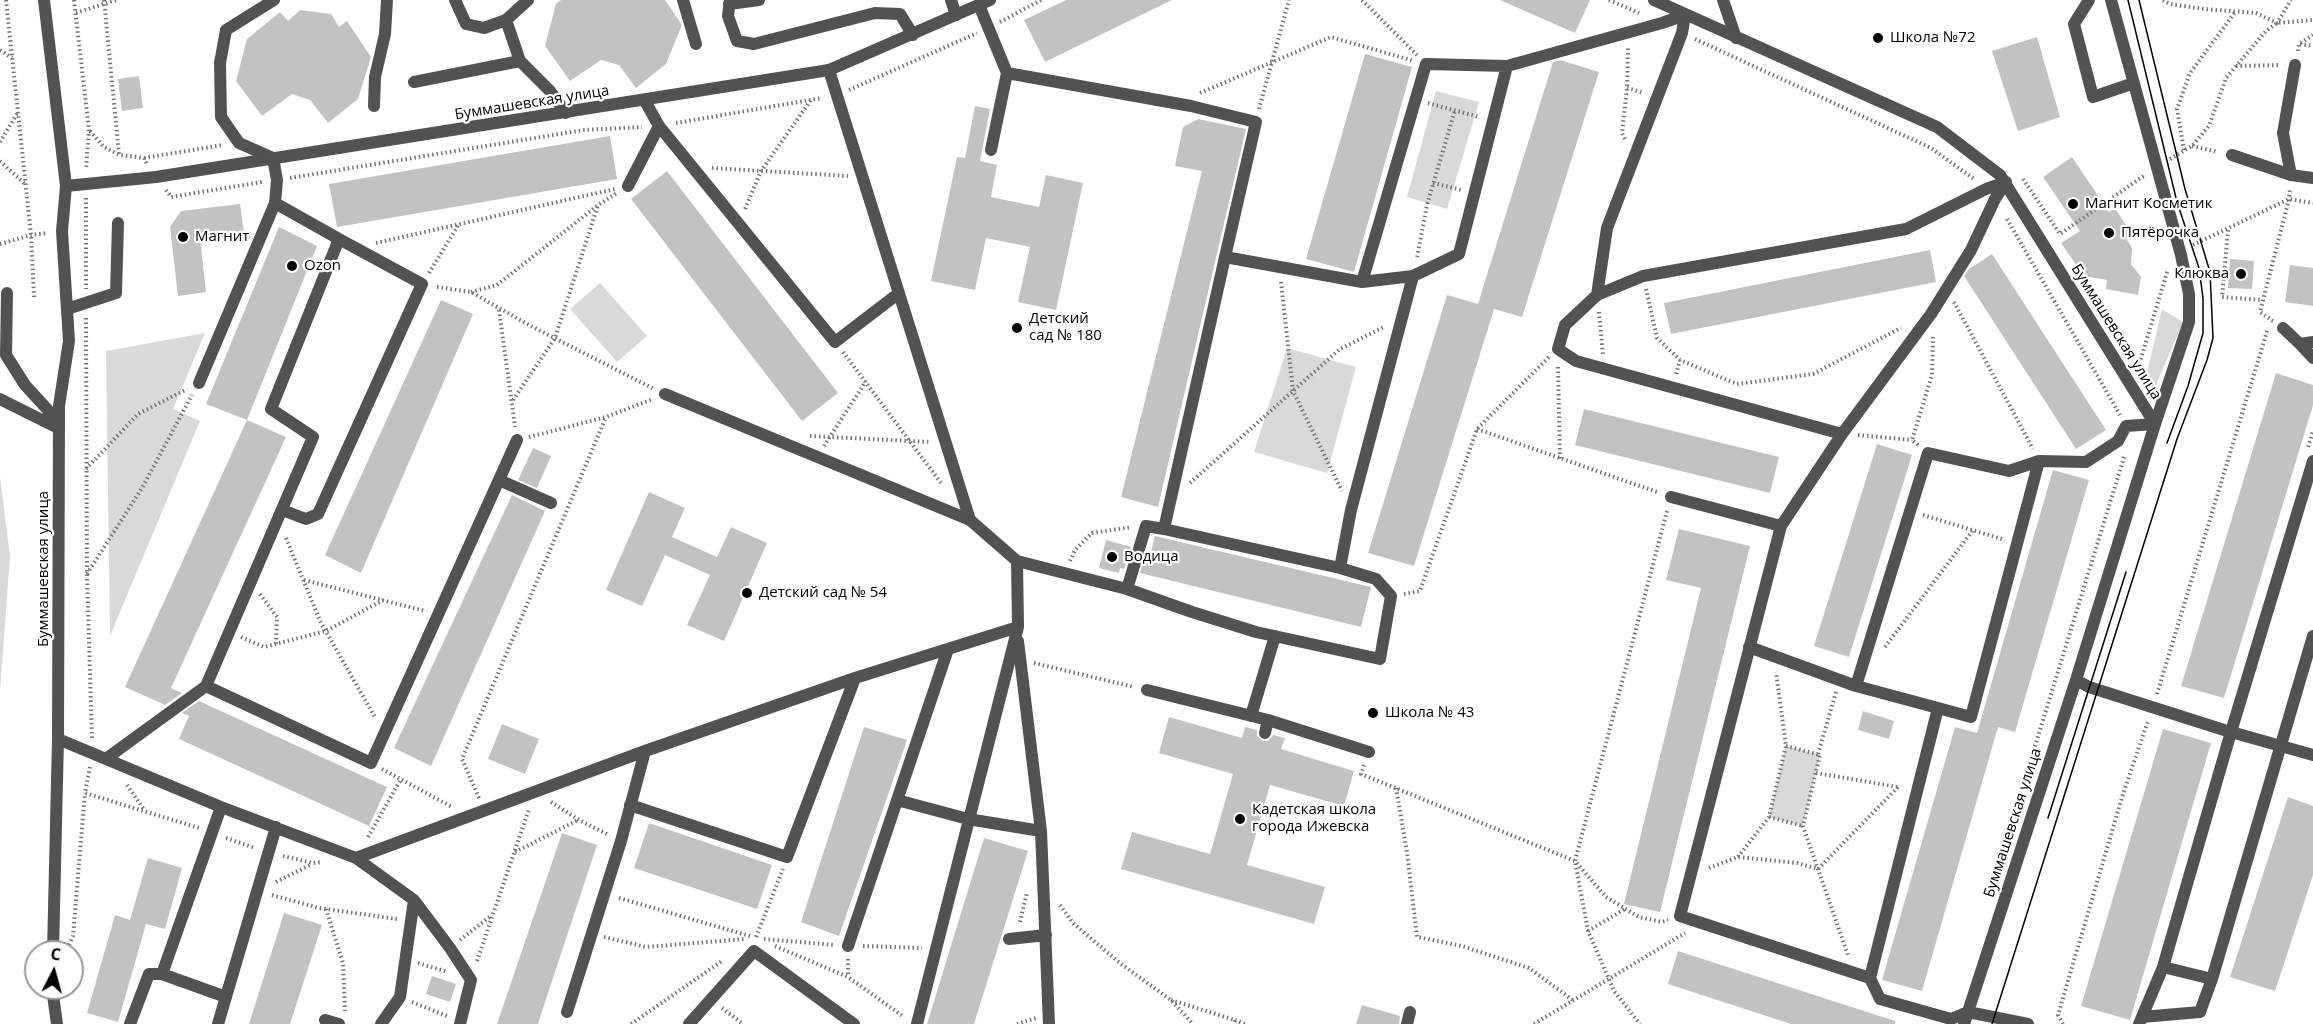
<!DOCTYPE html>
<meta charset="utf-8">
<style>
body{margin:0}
#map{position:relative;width:2313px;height:1024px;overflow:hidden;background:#fff;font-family:"Open Sans",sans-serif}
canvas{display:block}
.north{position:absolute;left:24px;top:940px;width:60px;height:60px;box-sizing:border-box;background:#fff;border:2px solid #999;border-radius:50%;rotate:6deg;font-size:16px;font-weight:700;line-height:24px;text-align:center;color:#000}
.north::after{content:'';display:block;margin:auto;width:21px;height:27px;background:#000;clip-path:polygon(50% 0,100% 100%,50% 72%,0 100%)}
</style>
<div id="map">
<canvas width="2313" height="1024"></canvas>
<div class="north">С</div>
</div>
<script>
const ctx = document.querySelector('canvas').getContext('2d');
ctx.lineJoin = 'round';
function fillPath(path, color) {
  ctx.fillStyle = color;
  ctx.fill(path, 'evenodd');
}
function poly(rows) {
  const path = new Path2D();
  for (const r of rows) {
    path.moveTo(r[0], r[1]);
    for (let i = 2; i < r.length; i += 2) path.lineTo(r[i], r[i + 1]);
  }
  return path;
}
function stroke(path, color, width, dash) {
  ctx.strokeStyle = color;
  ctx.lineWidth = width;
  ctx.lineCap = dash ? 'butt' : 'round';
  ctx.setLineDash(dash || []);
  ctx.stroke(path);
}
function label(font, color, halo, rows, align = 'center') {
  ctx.font = font + ' "Open Sans",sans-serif';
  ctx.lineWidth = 4.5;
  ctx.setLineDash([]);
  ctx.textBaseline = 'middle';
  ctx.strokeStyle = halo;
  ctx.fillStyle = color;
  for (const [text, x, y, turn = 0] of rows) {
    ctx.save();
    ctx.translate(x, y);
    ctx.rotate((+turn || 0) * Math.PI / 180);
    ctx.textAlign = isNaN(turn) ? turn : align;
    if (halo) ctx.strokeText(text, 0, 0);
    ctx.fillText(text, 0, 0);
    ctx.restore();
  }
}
const green = poly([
 [1436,91,1479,102,1447,209,1407,197],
 [600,283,647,336,617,362,570,309],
 [2162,309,2183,322,2154,390,2146,377],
 [205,333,173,409,200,421,110,636,106,351],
 [1287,348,1356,367,1327,473,1254,452],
 [0,477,10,556,0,691],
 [1786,746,1820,755,1803,826,1769,817]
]);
const building = poly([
 [561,0,665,0,682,25,666,64,636,88,619,65,601,60,570,81,545,46,556,4],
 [1066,0,1172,0,1045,62,1024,20],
 [1500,0,1590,0,1575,33],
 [300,10,331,14,339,27,347,21,371,57,358,99,328,123,310,100,292,94,262,116,236,81,247,39,280,12,288,21],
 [2037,37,2060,117,2018,131,1992,51],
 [1365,54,1412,67,1354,272,1306,259],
 [1560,60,1599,72,1522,317,1494,309,1414,566,1368,553,1447,295,1478,304,1553,62],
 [139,76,143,108,122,111,118,79],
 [975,106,990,109,980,161,997,165,991,197,1039,207,1046,175,1083,183,1056,310,1018,302,1030,247,986,238,975,290,931,281,957,157,965,158],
 [1198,119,1246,129,1158,507,1121,497,1202,171,1175,166,1183,127],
 [610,136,617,179,337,227,329,184],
 [2072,157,2109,212,2115,208,2132,235,2126,238,2132,248,2131,264,2141,277,2138,295,2106,289,2107,280,2084,276,2061,243,2080,231,2043,177],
 [667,171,838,393,802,421,631,199],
 [240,204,244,233,200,238,206,292,178,296,170,227,181,211],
 [279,227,317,246,247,420,206,404],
 [1930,250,1936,282,1671,334,1664,303],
 [1992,254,2106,430,2076,449,1964,276,1969,269],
 [2230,259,2254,261,2252,289,2228,288],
 [2290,265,2313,268,2313,306,2285,302],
 [441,300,473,314,361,573,325,555],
 [2276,373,2313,385,2313,405,2224,698,2181,686],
 [1584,409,1779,457,1770,493,1575,445],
 [247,420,286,437,171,688,182,693,165,705,125,687],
 [1877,444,1912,455,1849,657,1814,646],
 [533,448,551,456,537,488,518,480],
 [2053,470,2089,480,2015,732,1998,727,1922,991,1882,980,1955,727,1977,733],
 [649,492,685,508,672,537,717,557,731,527,767,543,724,641,687,625,710,575,665,555,642,606,606,590],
 [512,495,545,511,431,766,394,748],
 [1679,529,1750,546,1660,912,1624,904,1701,588,1666,580],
 [1155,536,1371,587,1361,627,1140,573,1147,551,1151,552],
 [1106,540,1131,547,1124,569,1120,568,1119,573,1099,568],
 [199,701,387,787,369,826,179,739,189,716,182,713],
 [1863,711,1894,721,1889,739,1858,730],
 [1169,717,1242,738,1245,727,1257,730,1257,736,1263,741,1268,741,1273,735,1285,738,1281,749,1354,771,1344,806,1270,785,1247,865,1325,887,1314,924,1121,869,1132,832,1210,854,1233,774,1159,753],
 [502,724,539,739,525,774,488,759],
 [864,727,907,740,839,936,801,922],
 [2163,729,2211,743,2130,1020,2081,1006],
 [2288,797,2313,806,2313,875,2275,991,2230,977],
 [649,823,772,865,757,909,634,868],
 [562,833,597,845,548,993,538,1024,497,1024],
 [984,838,1028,851,974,1024,927,1024],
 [148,858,182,868,165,929,146,924,118,1022,87,1013,115,915,130,920],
 [284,913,322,925,290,1024,249,1024],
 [1678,951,1895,1021,1895,1024,1791,1024,1668,984],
 [432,976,456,984,450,1002,426,994],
 [1362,1005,1400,1016,1399,1024,1356,1024]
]);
const path = poly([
 [6,0,31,235,34,297],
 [74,0,89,130,86,169],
 [104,0,119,154],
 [1362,0,1417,55],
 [1609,0,1639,13],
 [2163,0,2170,4,2204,9,2256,13,2277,23,2291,0],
 [76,13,116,0],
 [1000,22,1041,0],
 [1695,39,1931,148,1974,179],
 [2300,44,2313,46],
 [0,50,12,58],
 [2298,51,2299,44,2313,35],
 [2236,66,2281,65],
 [1627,88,1644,93],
 [849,90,977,33],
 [1200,93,1331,37,1414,61],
 [1428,103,1479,117],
 [1259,109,1289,0],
 [676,123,822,98],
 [90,131,104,147,120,155,144,158,147,164],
 [1625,139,1622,133,1627,88,1628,48],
 [0,142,18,112],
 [2192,146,2218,152],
 [2184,150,2177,109,2190,73,2236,11],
 [144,158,223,145],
 [2170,159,2192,146,2209,126,2226,78,2266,31,2277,23,2313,20],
 [0,161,26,185],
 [712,168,848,176],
 [290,178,584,130,642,127],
 [2023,179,2060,234,2145,175],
 [1433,183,1462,190],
 [166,190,171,197,262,182],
 [86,198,86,289],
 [745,209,761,171,811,100],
 [2007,219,2120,415],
 [2228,230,2222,297,2262,300],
 [376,243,615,189],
 [0,244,31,235,48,233],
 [2193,245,2289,199,2313,203],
 [1417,257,1427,205,1455,110],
 [429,273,459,224],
 [1281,282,1293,391,1342,491],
 [437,287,471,292,529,325,654,389],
 [1646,289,1657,338,1680,360,1737,384,1813,374,1901,328],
 [471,292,497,285,598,205,617,193],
 [1954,302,2033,449],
 [499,310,515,427],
 [1599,312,1603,355],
 [86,318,87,575,92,739],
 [2273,321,2260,312,2289,199,2290,188],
 [843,352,941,483],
 [1558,367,1560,460],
 [2138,368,2168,269],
 [1676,374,1680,360],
 [513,400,555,338,598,205],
 [1477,429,1657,492],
 [1858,435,1912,440],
 [810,436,931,442],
 [529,437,606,417,653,399],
 [1918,445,1912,440,1932,375,1933,336],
 [824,446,866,381],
 [2308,447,2313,431],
 [86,469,138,414,187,389],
 [1190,483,1340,349,1384,327],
 [1667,511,1575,861,1606,897,1639,917,1662,922,1668,920],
 [1923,515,2005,540],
 [286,538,320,621,376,719],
 [1070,561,1075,550,1092,533,1132,527],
 [87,574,142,488,192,395],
 [304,580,425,611],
 [260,594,277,617,276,644],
 [1404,594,1420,591,1477,429,1549,357],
 [241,637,264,647,326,631,383,600],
 [1885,647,1973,530],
 [1034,663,1134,687],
 [2157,694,2268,328],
 [1786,746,1820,755,1803,826,1848,955],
 [1818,754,1836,692],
 [1364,765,1361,774,1575,861,1588,931,1614,991,1640,1024],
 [90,767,85,793,199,828],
 [382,769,452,807],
 [1816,773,1898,787],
 [127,785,145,811],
 [1396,788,1407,852,1417,937,1462,946,1529,968,1574,1001],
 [479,798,462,759,606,417],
 [551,802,579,820,609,835],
 [2015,811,2125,454],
 [1769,817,1803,826],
 [368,837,401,779],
 [226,838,255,848],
 [515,852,578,820],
 [283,856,313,863,322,862],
 [1738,857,1769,817,1786,746,1776,672],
 [1709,868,1738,857,1797,863,1818,869,1898,787],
 [276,882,312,864],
 [272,895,319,908,397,919],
 [619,898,750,936],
 [1060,905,1073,923,1121,964,1171,1000,1193,1024],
 [326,909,343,963,345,1011],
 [1020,922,1027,892],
 [1588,931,1625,909],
 [604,937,646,947,745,939],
 [756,937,783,869],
 [764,939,835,945],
 [460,940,492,915],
 [69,945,73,936,85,793],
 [775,946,848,977,904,1017],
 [863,946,922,948],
 [848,959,848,977],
 [477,961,529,809],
 [418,963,448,972],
 [1171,1000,1235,1020,1234,1024],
 [412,1002,447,1016],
 [722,1008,743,1024],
 [1235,1020,1245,1024],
 [631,1024,722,961],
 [1017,1024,1036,1018],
 [1534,1024,1685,933],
 [2063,1024,2058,1015,2123,794,2148,721]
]);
const lane = poly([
 [455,0,466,24,484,28,506,20,528,0],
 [683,0,696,44],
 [730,0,728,16,737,41,754,44,875,13,900,14,913,35],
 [951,0,956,15],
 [1723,0,1736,38],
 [2089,0,2074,24,2093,97,2134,83],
 [729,4,759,0],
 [979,5,1007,73,1191,106,1256,122,1225,257],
 [506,20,520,61],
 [2295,65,2283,133,2291,175,2313,178],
 [414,82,520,61,550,91,566,113],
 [645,101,659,126,835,342,899,293],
 [374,106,375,77,385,34,387,0],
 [991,150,1007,73],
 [2232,155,2291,175],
 [2006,182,1995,199,1971,250,1931,314,1842,434,1576,361,1558,349,1565,325,1597,295,1643,276,1906,229,1986,189,2006,182],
 [628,186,659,126],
 [1362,282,1426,64,1507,66],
 [7,293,6,355,25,385,47,409,59,428],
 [67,309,116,293,118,223],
 [2283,328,2300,344,2313,342],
 [2300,344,2313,358],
 [199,383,275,203,277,180,273,158,239,143,221,117,220,63,226,30,274,0],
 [665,394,970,520],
 [0,399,58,428],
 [1842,434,1781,526,1680,916,1870,978,1880,999,1951,1019,1968,1012],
 [499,480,551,503],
 [1671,497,1781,526],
 [282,510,306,519,318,514,422,284,339,239],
 [1164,529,1340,568,1351,510,1413,276],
 [1017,561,1127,589,1146,526,1164,529,1225,257,1362,282,1413,276,1459,254,1507,66,1662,23,1685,15,1682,33,1607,228,1597,295],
 [1127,589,1192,612,1256,632,1380,659,1391,596,1376,579,1340,568],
 [1018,641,1041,831,1049,1024],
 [1749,647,1856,686,1928,453,2009,471,2039,461],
 [206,686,313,437,271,409,339,239,275,203],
 [1856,686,1938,708],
 [1147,690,1268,720,1265,733],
 [1251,716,1275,636],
 [1268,720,1369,752],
 [58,739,221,807,356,858,645,751,855,678,1018,627,1017,561,970,520,829,70],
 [107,758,206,686,371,763,517,440],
 [897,800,968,819,1041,831],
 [630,805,787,857,855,678],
 [221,807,162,974,226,997],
 [356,858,414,900,450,948,471,980,460,1024],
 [1009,939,1046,935],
 [848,946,948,649],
 [53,952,58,739,59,406,69,341,62,231,66,186],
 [2163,967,2212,979,2313,636],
 [1870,978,1938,708,1971,717,2039,461,2086,462,2118,441,2126,426,2155,424,2189,322,2189,294,2181,255,2111,0],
 [52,988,57,1024],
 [567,1012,621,841,645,751],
 [2142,1017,2200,1012,2212,979],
 [325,1020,339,1024],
 [130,1024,149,974,162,974],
 [218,1024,276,827],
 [381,1024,400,997,414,900],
 [689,1024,754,951,854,1024],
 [917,1024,1018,627],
 [1407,1024,1410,1012],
 [2139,1024,2163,967,2231,732,2313,461]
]);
const street = poly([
 [44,0,66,186,156,177,829,70,990,0],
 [1654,0,1937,127,2000,175,2155,424,2076,680,1964,1024],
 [2076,680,2089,687,2224,730,2313,755],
 [1968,1012,2028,1024]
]);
const tram = poly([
 [2128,0,2177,202,2199,268,2203,298,2203,333,2188,386,2167,443],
 [2048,818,2126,572],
 [1992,1024,2177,439,2207,360,2213,338,2210,272,2185,189,2139,0]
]);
const markers = [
 [1878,38,6,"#000"],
 [2073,204,6,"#000"],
 [2109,233,6,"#000"],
 [183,237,6,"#000"],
 [292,266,6,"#000"],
 [2241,274,6,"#000"],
 [1017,328,6,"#000"],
 [1112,557,6,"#000"],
 [747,593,6,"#000"],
 [1373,713,6,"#000"],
 [1240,819,6,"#000"]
];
const poiNames = [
 ["Школа №72",1890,38],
 ["Магнит Косметик",2085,204],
 ["Пятёрочка",2121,233],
 ["Магнит",195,237],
 ["Ozon",304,266],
 ["Клюква",2229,274,"right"],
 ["Детский",1029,319],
 ["сад № 180",1029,336],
 ["Водица",1124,557],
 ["Детский сад № 54",759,593],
 ["Школа № 43",1385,713],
 ["Кадетская школа",1252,810],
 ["города Ижевска",1252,827]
];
const streetNames = [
 ["Буммашевская улица",532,103,-9],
 ["Буммашевская улица",2116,332,58],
 ["Буммашевская улица",44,569,-90],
 ["Буммашевская улица",2013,823,-72]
];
fillPath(green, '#d9d9d9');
fillPath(building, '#c2c2c2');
stroke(path, '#747474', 4, [1.5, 3]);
stroke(lane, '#525252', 12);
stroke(street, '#525252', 12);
stroke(tram, '#000', 1.5);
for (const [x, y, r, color] of markers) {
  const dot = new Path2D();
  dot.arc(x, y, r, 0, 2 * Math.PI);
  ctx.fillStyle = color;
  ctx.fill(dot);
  stroke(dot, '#fff', 2);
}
label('15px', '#000', '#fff', poiNames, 'left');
label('15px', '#000', '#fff', streetNames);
</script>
